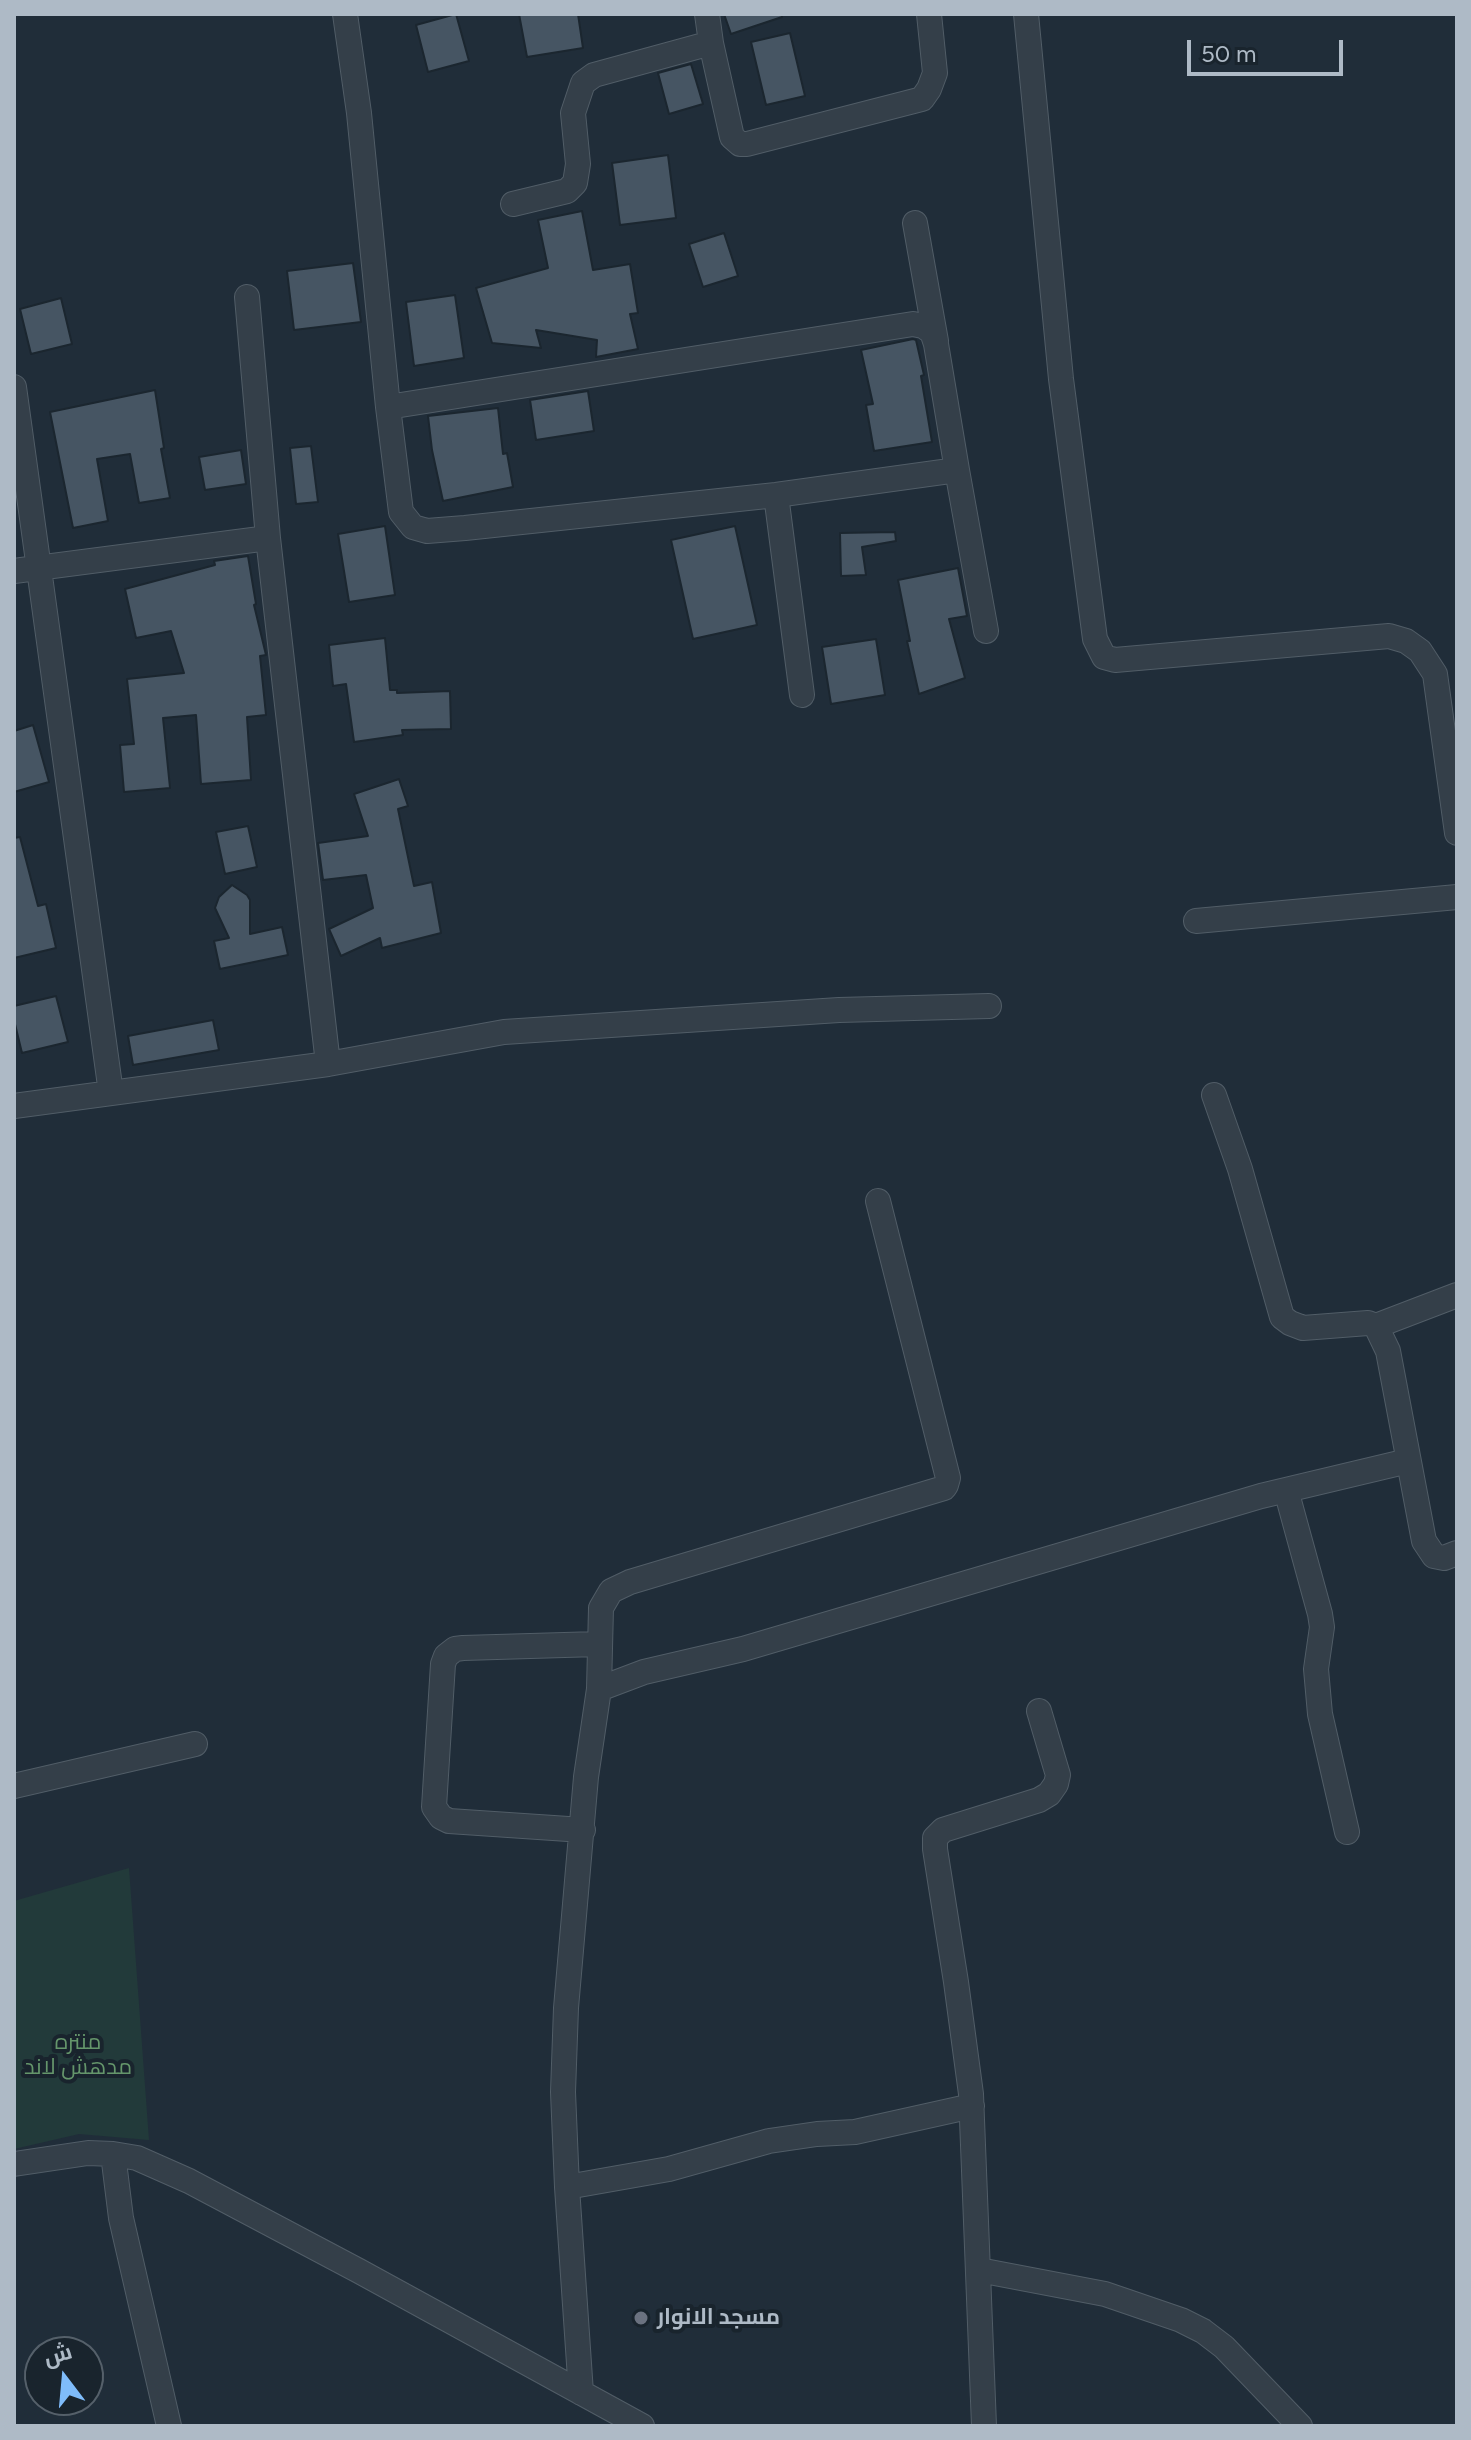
<!DOCTYPE html>
<meta charset="utf-8">
<style>
body{margin:0}
#map{position:relative;width:1471px;height:2440px;overflow:hidden;background:#202d39;font-family:Figtree,Cairo,sans-serif}
canvas{display:block}
.frame{position:absolute;inset:0;border:16px solid #aebac6;pointer-events:none}
.north{position:absolute;left:24px;top:2336px;width:80px;height:80px;box-sizing:border-box;background:#19242d;border:2px solid #55606a;border-radius:50%;rotate:344deg;font-size:22px;font-weight:700;line-height:32px;text-align:center;color:#aebac6}
.north::after{content:'';display:block;margin:auto;width:28px;height:36px;background:#7fbcfa;clip-path:polygon(50% 0,100% 100%,50% 72%,0 100%)}
.scale{position:absolute;left:1187px;top:40px;width:156px;height:36px;box-sizing:border-box;border:4px solid #aebac6;border-top:0;padding-left:10px;font-size:24px;line-height:28px;white-space:nowrap;color:#aebac6;-webkit-text-stroke:6px #19242d;paint-order:stroke}
</style>
<div id="map">
<canvas width="1471" height="2440"></canvas>
<div class="frame"></div>
<div class="north">ش</div>
<div class="scale">50 m</div>
</div>
<script>
const ctx = document.querySelector('canvas').getContext('2d');
ctx.lineJoin = 'round';
function fillPath(path, color) {
  ctx.fillStyle = color;
  ctx.fill(path, 'evenodd');
}
function poly(rows) {
  const path = new Path2D();
  for (const r of rows) {
    path.moveTo(r[0], r[1]);
    for (let i = 2; i < r.length; i += 2) path.lineTo(r[i], r[i + 1]);
  }
  return path;
}
function stroke(path, color, width, dash) {
  ctx.strokeStyle = color;
  ctx.lineWidth = width;
  ctx.lineCap = dash ? 'butt' : 'round';
  ctx.setLineDash(dash || []);
  ctx.stroke(path);
}
function label(font, color, halo, rows, align = 'center') {
  ctx.font = font + ' Figtree,Cairo,sans-serif';
  ctx.lineWidth = 8;
  ctx.setLineDash([]);
  ctx.textBaseline = 'middle';
  ctx.strokeStyle = halo;
  ctx.fillStyle = color;
  for (const [text, x, y, turn = 0] of rows) {
    ctx.save();
    ctx.translate(x, y);
    ctx.rotate((+turn || 0) * Math.PI / 180);
    ctx.textAlign = isNaN(turn) ? turn : align;
    if (halo) ctx.strokeText(text, 0, 0);
    ctx.fillText(text, 0, 0);
    ctx.restore();
  }
}
const green = poly([
 [129,1868,149,2140,79,2134,14,2149,14,1901]
]);
const building = poly([
 [456,14,469,61,428,72,416,25,456,14],
 [519,14,578,14,583,48,527,57,519,14],
 [724,14,782,14,782,17,731,34,724,14],
 [790,33,805,96,766,105,751,42,790,33],
 [691,64,703,104,669,114,658,73,691,64],
 [668,155,676,218,620,225,612,163,668,155],
 [582,211,593,270,630,264,638,313,630,314,638,349,596,357,597,340,536,330,541,348,492,343,476,288,548,268,538,220,582,211],
 [724,233,738,276,703,287,689,244,724,233],
 [353,263,361,322,294,330,287,271,353,263],
 [455,295,464,358,414,366,406,302,455,295],
 [61,298,72,344,31,354,20,309,61,298],
 [913,339,916,340,924,375,921,376,932,442,874,451,866,405,873,404,861,350,913,339],
 [155,390,164,448,161,449,170,498,139,503,130,454,97,459,108,521,73,528,50,412,155,390],
 [588,391,594,431,536,440,530,400,588,391],
 [498,408,503,454,507,453,513,487,443,501,432,450,428,416,498,408],
 [311,446,318,502,296,504,290,448,311,446],
 [241,450,246,484,205,490,199,457,241,450],
 [385,526,395,595,349,602,338,534,385,526],
 [735,526,757,625,693,639,671,540,735,526],
 [895,532,896,541,862,547,866,575,841,576,840,533,895,532],
 [248,556,256,604,254,605,266,655,260,656,266,715,247,717,251,780,201,784,196,715,163,718,170,788,124,792,120,745,134,744,127,679,184,673,171,631,136,638,125,589,215,565,214,561,248,556],
 [958,568,967,616,949,619,965,678,919,694,907,641,910,641,898,580,958,568],
 [385,638,390,690,397,690,397,693,450,691,451,729,402,730,403,735,354,742,346,684,333,686,329,645,385,638],
 [876,639,885,695,831,704,822,647,876,639],
 [33,725,49,782,14,792,14,731,33,725],
 [399,779,408,806,398,809,414,886,432,882,441,933,382,948,380,938,341,956,329,929,373,908,366,875,323,880,318,843,368,836,354,794,399,779],
 [248,826,257,867,225,874,216,832,248,826],
 [20,837,38,906,46,904,56,948,14,958,14,838,20,837],
 [232,885,247,895,250,900,250,934,282,927,288,955,220,969,214,941,229,938,215,908,219,897,232,885],
 [56,996,68,1042,22,1053,14,1020,14,1006,56,996],
 [213,1020,219,1050,133,1065,128,1036,213,1020]
]);
const minor = poly([
 [345,14,359,113,388,407,401,512,413,527,427,531,465,528,776,495,957,470,986,631],
 [707,14,711,43],
 [1026,14,1061,379,1095,639,1104,657,1115,660,1389,636,1406,641,1420,651,1435,674,1457,833],
 [513,204,567,191,575,183,578,164,573,113,583,83,594,75,711,43,732,137,740,144,747,144,922,99,929,89,935,73,929,14],
 [915,223,936,341],
 [247,297,268,538],
 [14,387,111,1093],
 [388,407,913,324,923,326,932,332,936,344,957,470],
 [776,495,802,695],
 [14,571,268,538,328,1064],
 [1196,921,1457,897],
 [1214,1095,1240,1169,1282,1317,1290,1323,1303,1328,1368,1323,1376,1326,1457,1295],
 [14,1106,328,1064,504,1032,839,1010,989,1006],
 [1376,1326,1388,1351,1424,1541,1434,1556,1444,1558,1457,1553],
 [1286,1490,1320,1614,1322,1627,1316,1669,1320,1714,1347,1832],
 [599,1689,601,1608,611,1591,630,1582,944,1488,946,1485,948,1478,878,1201],
 [14,1786,195,1744],
 [583,1830,449,1821,441,1817,434,1807,443,1664,446,1656,455,1649,463,1648,598,1644],
 [113,2154,121,2218,169,2426],
 [14,2164,88,2153,113,2154,137,2158,189,2181,359,2271,642,2426],
 [567,2187,669,2169,769,2141,817,2134,855,2132,972,2106],
 [979,2270,1105,2294,1181,2320,1203,2331,1224,2347,1300,2426],
 [581,2393,567,2187,563,2092,566,2008,586,1777,599,1689,644,1672,743,1649,1261,1496,1408,1461],
 [984,2426,971,2094,956,1982,935,1849,935,1838,943,1830,1039,1800,1049,1794,1056,1784,1058,1775,1055,1765,1039,1711]
]);
const markers = [
 [641,2318,8,"#6b7280"]
];
const parkNames = [
 ["منتره",78,2043],
 ["مدهش لاند",78,2068]
];
const poiNames = [
 ["مسجد الانوار",657,2318]
];
fillPath(green, '#223a3a');
fillPath(building, '#465563');
stroke(building, '#1b262f', 2);
stroke(minor, '#515d67', 26);
stroke(minor, '#343f49', 24);
for (const [x, y, r, color] of markers) {
  const dot = new Path2D();
  dot.arc(x, y, r, 0, 2 * Math.PI);
  ctx.fillStyle = color;
  ctx.fill(dot);
  stroke(dot, '#19242d', 3);
}
label('22px', '#65966b', '#19242d', parkNames);
label('bold 22px', '#aebac6', '#19242d', poiNames, 'left');
</script>
